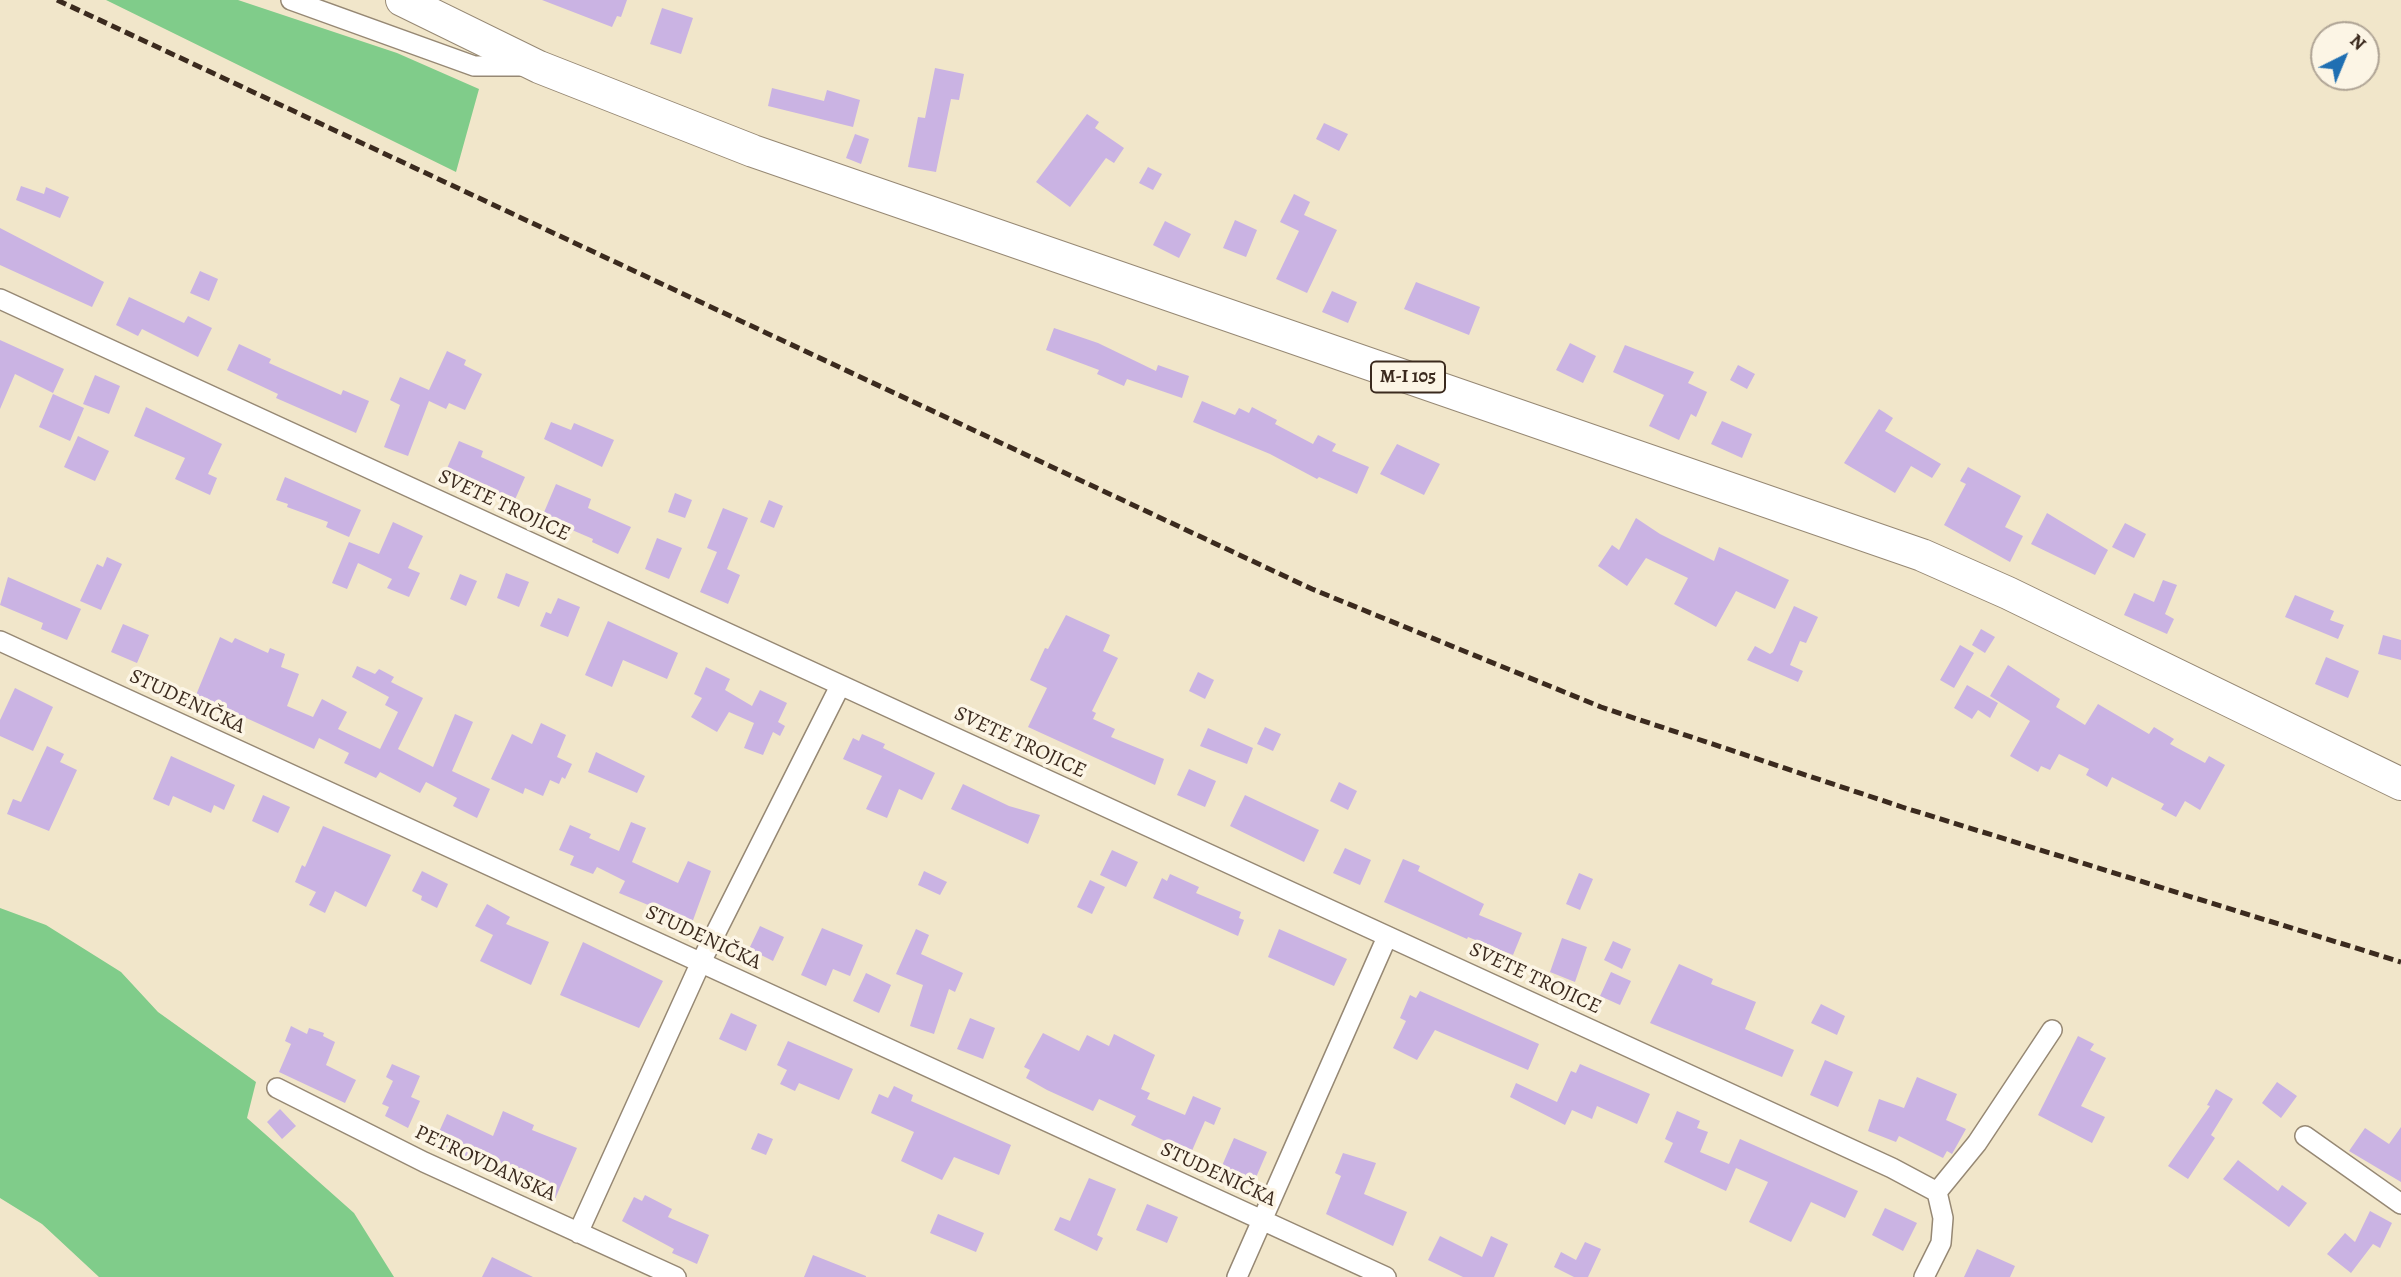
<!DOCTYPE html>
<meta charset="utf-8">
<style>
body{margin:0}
#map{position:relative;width:2401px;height:1277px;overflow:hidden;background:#f1e6ca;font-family:Alegreya,serif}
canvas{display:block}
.north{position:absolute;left:2310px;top:21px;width:70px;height:70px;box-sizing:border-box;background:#fcf5e5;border:2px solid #afa495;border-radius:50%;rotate:43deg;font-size:19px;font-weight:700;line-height:28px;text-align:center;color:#3b2a1e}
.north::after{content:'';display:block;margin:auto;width:24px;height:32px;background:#1f6fb2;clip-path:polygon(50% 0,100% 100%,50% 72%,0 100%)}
</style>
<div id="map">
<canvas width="2401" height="1277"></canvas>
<div class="north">N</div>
</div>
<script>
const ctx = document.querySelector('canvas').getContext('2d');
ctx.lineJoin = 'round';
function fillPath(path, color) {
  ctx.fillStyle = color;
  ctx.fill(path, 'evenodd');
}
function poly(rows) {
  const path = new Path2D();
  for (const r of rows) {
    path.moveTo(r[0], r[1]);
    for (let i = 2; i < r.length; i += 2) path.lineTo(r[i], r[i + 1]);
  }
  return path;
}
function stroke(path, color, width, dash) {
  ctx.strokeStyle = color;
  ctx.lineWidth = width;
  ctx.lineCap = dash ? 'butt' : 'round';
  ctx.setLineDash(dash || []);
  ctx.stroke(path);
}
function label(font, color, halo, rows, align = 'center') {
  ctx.font = font + ' Alegreya,serif';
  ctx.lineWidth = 7;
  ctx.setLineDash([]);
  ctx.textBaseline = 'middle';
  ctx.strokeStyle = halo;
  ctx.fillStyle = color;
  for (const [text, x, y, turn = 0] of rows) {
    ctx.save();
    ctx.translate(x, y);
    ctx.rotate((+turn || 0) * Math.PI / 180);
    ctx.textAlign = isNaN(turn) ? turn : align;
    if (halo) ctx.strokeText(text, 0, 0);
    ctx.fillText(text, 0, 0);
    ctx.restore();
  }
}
const green = poly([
 [106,0,238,0,397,53,479,89,456,172],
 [0,908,46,925,121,972,158,1012,256,1082,247,1118,354,1213,394,1277,99,1277,42,1224,0,1198]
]);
const building = poly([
 [542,0,627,0,621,17,617,16,612,27],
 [662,8,693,18,681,54,650,44],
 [935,68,964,74,959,100,951,99,936,172,908,167,918,117,925,118],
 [772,88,824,101,827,90,860,100,853,127,768,106],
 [1087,114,1099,122,1095,128,1124,148,1114,163,1106,158,1070,207,1036,182],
 [1324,123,1348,134,1339,151,1316,139],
 [855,134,869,139,861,164,846,158],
 [1148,167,1162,174,1153,190,1139,183],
 [21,186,44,194,46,187,69,197,60,218,16,200],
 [1294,194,1310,202,1304,215,1337,230,1307,293,1276,279,1299,231,1280,222],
 [1235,220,1257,230,1246,257,1223,248],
 [1165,221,1191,234,1179,258,1153,245],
 [0,228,104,282,92,307,0,265],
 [200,271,218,279,209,301,190,293],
 [1416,282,1480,307,1469,335,1404,309],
 [1332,291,1357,302,1348,323,1322,312],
 [129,297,184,323,188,316,212,328,198,357,142,329,138,336,116,325],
 [1054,328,1098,343,1156,371,1158,365,1189,376,1182,398,1127,379,1124,386,1097,374,1099,370,1046,350],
 [0,340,64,369,53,393,15,374,0,409],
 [1570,343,1596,356,1583,383,1556,370],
 [239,344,271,359,269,363,341,395,343,390,369,401,356,433,276,398,278,394,227,370],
 [1625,345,1694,372,1688,383,1707,392,1696,417,1691,414,1679,440,1649,426,1664,395,1613,372],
 [447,351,466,360,464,365,482,374,465,410,449,403,446,409,429,401,408,456,384,447,400,405,390,400,400,377,429,390],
 [1738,365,1755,374,1747,389,1730,380],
 [95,375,120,386,109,414,83,404],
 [53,394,84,408,70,441,39,427],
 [1202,401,1235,415,1239,408,1249,413,1252,407,1277,420,1275,424,1313,444,1318,435,1336,444,1332,451,1369,467,1357,494,1319,477,1317,479,1270,454,1193,422],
 [146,407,222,444,208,474,217,478,210,495,175,479,185,458,134,436],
 [1879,409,1893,418,1885,431,1941,464,1932,478,1911,466,1895,493,1844,463],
 [1722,421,1752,434,1742,458,1711,444],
 [551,422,571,430,574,423,614,440,602,467,544,439],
 [78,436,109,451,95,481,64,467],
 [459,441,483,451,481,457,525,477,513,504,445,473],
 [1397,444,1440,464,1424,495,1380,474],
 [1968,467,2021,496,2005,527,2023,536,2010,562,1944,525,1966,484,1960,481],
 [285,477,361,510,349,537,326,527,328,522,287,507,288,504,276,500],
 [556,484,591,499,588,508,631,527,618,554,592,542,593,539,542,517],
 [675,493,692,500,685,518,668,512],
 [769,500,783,506,774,528,760,522],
 [723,508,748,518,727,569,740,575,728,604,700,592,717,552,707,548],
 [2047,513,2108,550,2095,575,2031,544],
 [1636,518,1660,534,1714,561,1719,547,1789,580,1775,609,1736,591,1716,627,1674,604,1688,578,1646,558,1627,586,1598,566,1612,545,1619,550],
 [393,522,423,536,408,568,420,573,409,597,387,588,392,579,358,563,347,589,332,583,349,542,379,554],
 [2125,523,2146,534,2134,558,2112,547],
 [657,538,682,548,669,579,645,569],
 [107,557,122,564,101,610,80,601,97,564,103,567],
 [506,573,529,582,519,607,497,598],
 [460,574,477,581,466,606,450,599],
 [8,577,81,609,67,640,41,629,43,623,0,605],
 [2163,580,2177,585,2165,614,2174,619,2167,634,2124,615,2134,593,2154,602],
 [2295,595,2334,611,2330,620,2344,625,2338,639,2285,617],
 [558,598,580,607,568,637,540,626,546,612,551,614],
 [1794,606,1818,617,1806,643,1800,641,1790,665,1803,671,1798,682,1747,660,1755,646,1770,654,1773,652],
 [1066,615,1110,635,1103,651,1118,658,1092,711,1096,713,1093,719,1115,729,1111,737,1164,759,1155,785,1028,727,1047,688,1030,680,1045,648,1048,649],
 [608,621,678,653,667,679,623,660,612,687,585,675],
 [123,624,149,635,137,663,111,652],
 [1981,629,1995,637,1985,653,1972,645],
 [2383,635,2401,640,2401,660,2378,654],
 [220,637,232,643,235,638,268,653,270,648,285,654,281,667,299,674,287,706,313,717,322,699,347,712,338,729,380,749,398,712,385,705,389,697,352,677,357,666,375,674,379,669,394,677,391,682,423,698,398,749,433,767,455,714,473,722,452,771,490,789,477,818,453,806,457,798,426,782,420,793,380,772,376,778,344,763,349,753,319,738,314,749,196,695],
 [1960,645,1974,653,1954,688,1940,680],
 [2326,657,2359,671,2348,698,2315,684],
 [2008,665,2060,699,2056,707,2085,725,2098,704,2149,734,2154,727,2174,739,2170,744,2205,763,2209,756,2225,765,2200,810,2185,801,2176,817,2161,809,2164,804,2112,777,2107,787,2086,775,2089,769,2059,754,2050,770,2041,766,2038,772,2010,756,2030,721,1990,696],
 [706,667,730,679,725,690,752,706,760,690,787,703,778,722,785,726,780,736,773,732,763,755,744,748,754,723,729,712,717,732,691,717,702,698,694,694],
 [1198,672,1214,680,1205,699,1189,691],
 [1967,685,1998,703,1990,718,1978,710,1972,719,1954,708],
 [15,688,53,707,33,751,0,736,0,720],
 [541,723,566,735,557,757,572,764,565,779,562,777,559,784,550,780,543,796,525,788,523,794,491,779,512,734,532,744],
 [1265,727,1281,734,1273,751,1257,744],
 [1208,728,1253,748,1247,764,1200,746],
 [862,734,885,744,883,748,935,773,922,800,899,789,887,818,866,809,882,776,843,759,853,738,859,741],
 [47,746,64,754,60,762,77,770,49,831,7,814,13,799,21,802],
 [596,752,645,776,637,793,588,772],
 [171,756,235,785,224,810,214,805,211,813,173,796,169,806,153,799],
 [1189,769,1216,781,1205,807,1177,795],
 [1339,782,1357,791,1348,810,1330,801],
 [963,784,1009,806,1040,815,1028,844,951,809],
 [263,795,290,807,278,833,252,821],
 [1245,795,1319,830,1304,862,1230,826],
 [631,822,646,828,632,862,678,883,688,861,711,871,692,923,619,893,625,881,597,867,593,874,570,865,574,856,559,850,570,825,591,834,589,838,619,851],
 [323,826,391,855,366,907,335,891,325,913,309,905,316,892,295,882,302,865,305,867],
 [1345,848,1371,860,1360,885,1333,873],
 [1112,850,1138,862,1126,887,1100,875],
 [1403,859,1420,866,1418,871,1484,904,1479,915,1522,933,1513,955,1468,937,1467,939,1384,902],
 [422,871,448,884,437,908,421,900,422,896,412,891],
 [924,871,947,882,940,895,918,885],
 [1579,873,1593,879,1580,910,1566,904],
 [1170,874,1199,887,1196,893,1241,912,1239,918,1244,920,1238,936,1153,898,1162,878,1167,881],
 [1090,880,1105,887,1092,914,1077,907],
 [487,904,510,917,506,924,549,942,531,985,480,961,493,935,475,926],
 [760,926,784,937,773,961,749,949],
 [822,928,863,945,850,976,833,969,826,986,801,975],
 [916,929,929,935,921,954,963,973,955,992,949,989,934,1034,910,1026,923,985,896,974],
 [1279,929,1347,959,1334,986,1268,957],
 [1562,938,1587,947,1575,982,1550,972],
 [1613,941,1631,949,1622,969,1604,960],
 [583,942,663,981,639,1028,560,995],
 [1679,964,1713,979,1711,984,1756,1002,1745,1029,1794,1050,1782,1077,1650,1023],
 [1611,972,1631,981,1620,1005,1600,996],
 [866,973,891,985,879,1013,853,1001],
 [1420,991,1539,1044,1528,1070,1435,1030,1417,1060,1393,1048,1406,1021,1400,1018,1410,995,1416,998],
 [1821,1004,1845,1016,1837,1035,1811,1023],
 [731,1013,757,1025,746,1051,719,1039],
 [970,1018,995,1028,983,1059,957,1049],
 [291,1026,307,1034,309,1028,324,1033,323,1036,335,1042,326,1065,356,1080,345,1103,279,1072,291,1044,285,1041],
 [1043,1033,1079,1051,1087,1035,1109,1046,1114,1034,1155,1055,1141,1089,1150,1093,1147,1099,1185,1115,1193,1096,1221,1108,1214,1125,1205,1121,1191,1153,1131,1125,1136,1116,1099,1099,1093,1111,1047,1090,1026,1078,1030,1070,1024,1067],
 [2078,1036,2094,1044,2090,1050,2106,1058,2081,1106,2105,1117,2092,1143,2038,1115],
 [788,1041,853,1069,839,1100,799,1083,795,1091,780,1084,787,1070,777,1065],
 [1825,1060,1853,1072,1838,1107,1810,1095],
 [392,1064,420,1076,411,1097,420,1101,408,1128,385,1116,389,1107,382,1104,393,1081,386,1077],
 [1580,1064,1650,1094,1637,1124,1597,1106,1592,1119,1572,1110,1565,1125,1510,1097,1516,1083,1557,1102,1571,1071,1576,1073],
 [1917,1077,1957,1094,1946,1120,1966,1129,1952,1154,1947,1151,1943,1158,1899,1136,1896,1142,1868,1131,1879,1099,1904,1108],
 [2277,1082,2297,1096,2281,1118,2262,1103],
 [894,1086,913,1095,911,1101,1011,1145,999,1175,954,1157,942,1180,901,1161,914,1132,871,1113,879,1094,888,1098],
 [2216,1089,2233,1099,2211,1135,2215,1138,2188,1179,2168,1166,2210,1106,2207,1105],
 [280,1109,296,1126,282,1139,267,1122],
 [503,1111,534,1125,532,1130,577,1148,555,1199,528,1187,530,1184,479,1165,434,1143,447,1114,493,1136],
 [1677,1111,1700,1121,1697,1128,1708,1132,1700,1152,1729,1164,1740,1139,1858,1191,1845,1218,1811,1202,1791,1242,1749,1222,1768,1182,1736,1168,1726,1191,1664,1162,1673,1143,1665,1139],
 [2401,1127,2401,1182,2349,1151,2365,1128,2389,1144],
 [758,1133,773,1139,766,1155,751,1149],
 [1234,1138,1267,1152,1254,1182,1221,1168],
 [1343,1153,1376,1163,1364,1194,1407,1212,1393,1246,1326,1214,1341,1176,1335,1173],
 [2238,1160,2278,1191,2282,1185,2307,1203,2289,1227,2223,1179],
 [1089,1178,1116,1189,1097,1235,1103,1238,1097,1251,1054,1230,1060,1217,1070,1221],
 [645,1195,672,1209,668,1217,709,1235,697,1264,672,1253,674,1249,622,1221,634,1197,642,1201],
 [1147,1204,1178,1217,1167,1243,1136,1230],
 [1885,1208,1917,1223,1903,1251,1872,1235],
 [2370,1211,2392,1223,2380,1248,2373,1244,2351,1273,2327,1254,2345,1233,2355,1242],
 [938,1214,984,1233,976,1252,930,1233],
 [1440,1236,1482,1257,1491,1236,1508,1244,1494,1277,1463,1277,1428,1260],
 [1585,1242,1601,1249,1588,1277,1574,1277,1554,1267,1561,1252,1576,1260],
 [1977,1249,2015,1266,2010,1277,1964,1277],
 [813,1255,866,1276,866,1277,804,1277],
 [492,1257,533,1277,482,1277]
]);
const minor = poly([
 [291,0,474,66,527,66],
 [0,299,1892,1168,1937,1192,1943,1218,1941,1243,1924,1277],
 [0,641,1386,1277],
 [277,1088,424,1162,676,1277],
 [2305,1136,2401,1204],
 [1937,1192,1977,1143,2052,1030],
 [578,1233,701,962,840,686],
 [1237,1277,1387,937]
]);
const primary = poly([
 [402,0,539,67,753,151,1922,555,2008,593,2401,784]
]);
const rail = poly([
 [57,0,1312,589,1601,707,1902,807,2401,962]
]);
const shields = [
 [1408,377,74]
];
const shieldNames = [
 ["M-I 105",1408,377]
];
const streetNames = [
 ["SVETE TROJICE",504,506,25],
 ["STUDENIČKA",187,702,25],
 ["SVETE TROJICE",1020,743,25],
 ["STUDENIČKA",703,938,25],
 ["SVETE TROJICE",1535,979,25],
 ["PETROVDANSKA",485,1164,25],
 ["STUDENIČKA",1218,1175,25]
];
fillPath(green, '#80cc8a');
fillPath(building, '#cab3e3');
stroke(minor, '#968874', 22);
stroke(primary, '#968874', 34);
stroke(minor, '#fff', 19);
stroke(primary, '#fff', 32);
stroke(rail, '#3b2a1e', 5, [10, 5]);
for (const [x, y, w] of shields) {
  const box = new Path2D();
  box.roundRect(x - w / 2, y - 15.5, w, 31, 5);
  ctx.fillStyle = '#fcf5e5';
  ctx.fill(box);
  stroke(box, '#3b2a1e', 2);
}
label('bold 19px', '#3b2a1e', null, shieldNames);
label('21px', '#3b2a1e', '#fcf5e5', streetNames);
</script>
